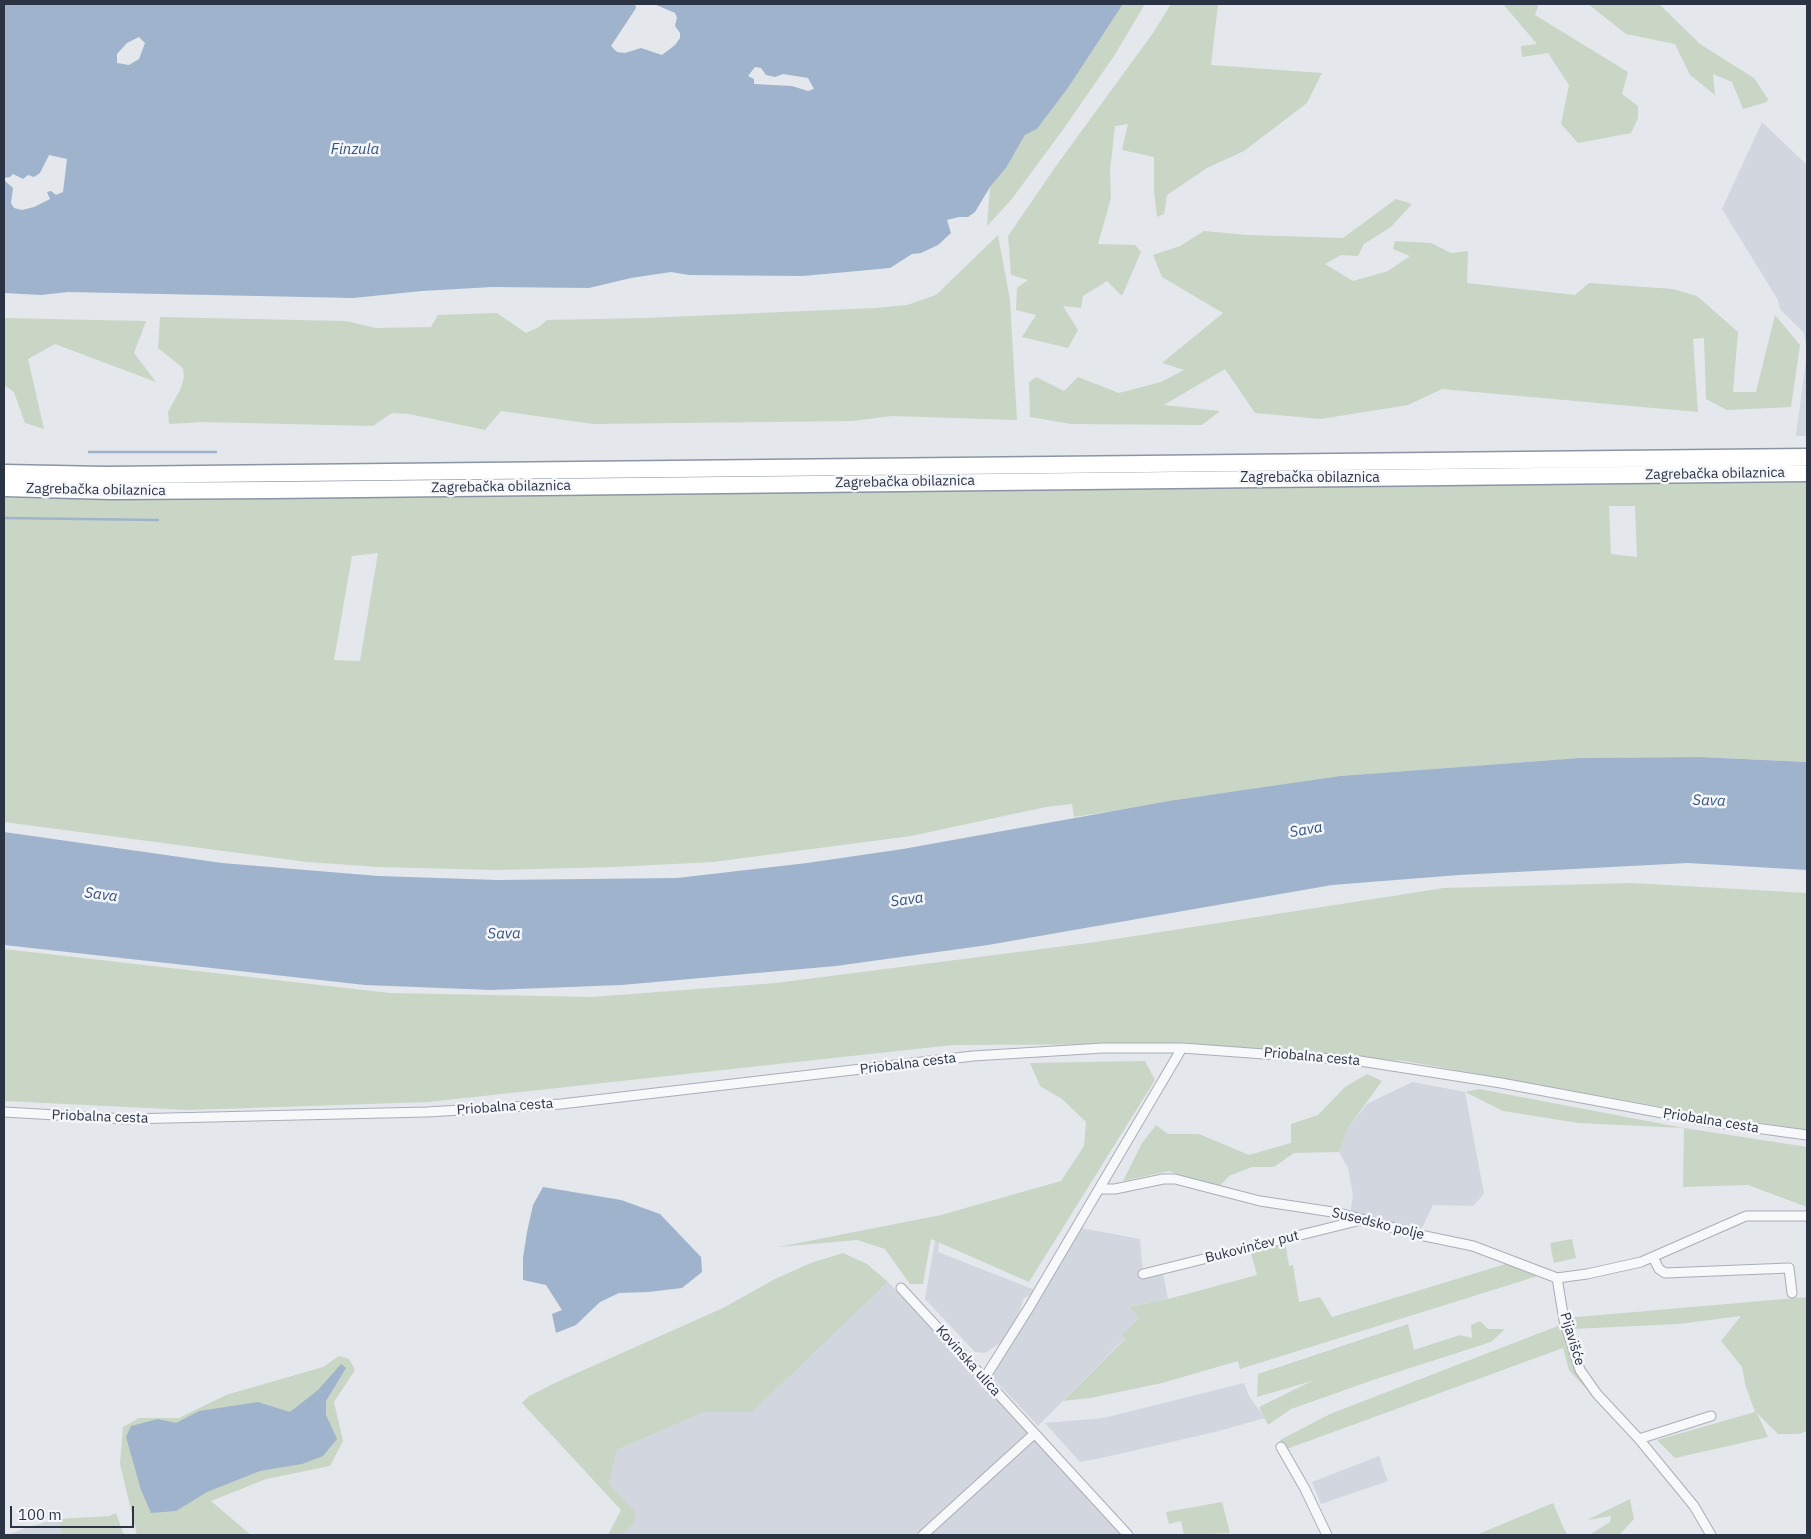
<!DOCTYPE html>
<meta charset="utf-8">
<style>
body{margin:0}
#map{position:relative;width:1811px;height:1539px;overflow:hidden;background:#e4e7ec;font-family:"IBM Plex Sans",sans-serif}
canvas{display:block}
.frame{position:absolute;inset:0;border:5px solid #2b3445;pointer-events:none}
.scale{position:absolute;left:10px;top:1506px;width:124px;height:22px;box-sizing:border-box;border:2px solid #2b3445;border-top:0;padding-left:6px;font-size:15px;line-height:18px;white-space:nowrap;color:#2b3445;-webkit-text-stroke:4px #f4f6f9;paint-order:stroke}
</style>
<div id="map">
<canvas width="1811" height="1539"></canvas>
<div class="frame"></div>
<div class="scale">100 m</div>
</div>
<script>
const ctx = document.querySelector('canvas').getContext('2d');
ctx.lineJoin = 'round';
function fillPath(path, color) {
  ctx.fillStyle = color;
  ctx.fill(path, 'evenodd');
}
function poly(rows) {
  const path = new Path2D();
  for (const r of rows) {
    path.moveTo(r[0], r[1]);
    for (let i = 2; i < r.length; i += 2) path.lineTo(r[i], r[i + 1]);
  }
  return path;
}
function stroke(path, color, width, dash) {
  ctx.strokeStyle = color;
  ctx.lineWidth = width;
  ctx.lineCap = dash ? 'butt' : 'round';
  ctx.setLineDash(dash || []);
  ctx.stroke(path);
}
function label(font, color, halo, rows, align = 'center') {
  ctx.font = font + ' "IBM Plex Sans",sans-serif';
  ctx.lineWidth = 5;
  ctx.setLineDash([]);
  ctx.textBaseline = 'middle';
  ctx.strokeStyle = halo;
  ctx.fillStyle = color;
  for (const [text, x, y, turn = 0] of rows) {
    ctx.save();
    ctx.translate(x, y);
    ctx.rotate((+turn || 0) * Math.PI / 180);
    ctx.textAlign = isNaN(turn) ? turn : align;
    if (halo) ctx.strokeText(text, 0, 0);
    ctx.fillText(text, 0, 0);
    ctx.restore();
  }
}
const built = poly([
 [1762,122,1807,165,1807,436,1796,436,1807,352,1804,333,1780,309,1778,300,1722,209],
 [1412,1082,1465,1092,1484,1194,1473,1206,1433,1205,1420,1232,1350,1215,1353,1195,1348,1168,1339,1152,1348,1128,1367,1104],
 [1081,1228,1140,1239,1143,1273,1162,1267,1168,1299,1129,1307,1139,1318,1123,1335,1125,1338,1038,1426,994,1379,994,1371],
 [936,1235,940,1236,938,1252,1035,1290,1029,1296,1024,1298,1016,1321,1003,1341,985,1353,975,1352,925,1299],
 [888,1282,1123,1535,622,1535,633,1525,609,1484,617,1450,704,1412,752,1411],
 [1244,1383,1249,1396,1265,1418,1215,1432,1101,1458,1080,1462,1045,1423,1103,1418],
 [1379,1456,1388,1481,1321,1504,1312,1482],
 [58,1519,62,1535,7,1535,31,1526]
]);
const green = poly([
 [1123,4,1145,4,1114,56,1062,131,1011,200,987,226,990,187,1006,168,1025,135,1037,129,1068,88],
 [1171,4,1218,4,1211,65,1322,73,1307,103,1244,151,1207,168,1167,195,1164,214,1157,217,1154,191,1154,157,1122,150,1128,124,1115,126,1110,171,1111,198,1098,244,1135,245,1141,252,1122,296,1107,281,1083,296,1081,308,1063,306,1078,330,1068,348,1022,337,1036,315,1016,310,1017,288,1028,280,1011,275,1008,236,1056,166,1153,33],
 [1503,4,1536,4,1538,6,1535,15,1628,72,1622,94,1638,106,1638,118,1631,133,1578,143,1561,124,1569,85,1548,53,1522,57,1521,46,1537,44],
 [1588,4,1659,4,1700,44,1754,78,1768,99,1767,102,1743,109,1732,82,1713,74,1715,95,1690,75,1675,44,1626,34],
 [1396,199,1412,204,1391,227,1364,244,1358,256,1341,255,1325,264,1353,281,1388,271,1410,256,1393,249,1395,241,1431,243,1451,253,1468,251,1467,283,1575,295,1589,283,1673,289,1697,296,1738,332,1733,392,1756,392,1775,315,1800,345,1791,407,1727,410,1706,399,1704,338,1693,339,1698,412,1442,389,1408,405,1321,419,1255,413,1225,369,1164,405,1220,411,1202,425,1071,424,1030,417,1029,382,1036,377,1064,391,1078,377,1119,393,1161,382,1184,370,1162,363,1223,313,1162,277,1153,255,1180,246,1204,231,1247,235,1343,238],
 [998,235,1010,300,1017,420,892,416,853,421,593,424,501,411,485,430,409,414,392,413,373,426,202,422,169,424,168,412,181,388,184,377,183,368,158,348,160,317,346,321,376,328,431,327,438,315,497,313,526,333,539,327,547,320,645,318,875,308,907,305,936,295],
 [4,318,146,321,134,353,156,382,55,344,28,359,44,429,25,423,14,392,4,385],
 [1807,482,1807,762,1700,757,1579,758,1340,776,1074,817,1072,804,1046,807,911,836,713,862,613,867,496,870,379,867,307,862,4,822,4,498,164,500],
 [1609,506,1635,506,1637,557,1611,554],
 [378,553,360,661,334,660,352,556],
 [1632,883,1807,893,1807,1130,1713,1116,1405,1061,1192,1044,953,1045,428,1102,188,1110,4,1101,4,949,390,993,592,997,776,983,1096,942,1444,888],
 [1145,1061,1155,1080,1029,1282,931,1239,923,1284,910,1284,885,1249,857,1240,778,1247,941,1215,1061,1181,1084,1146,1086,1122,1062,1099,1040,1086,1030,1063],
 [1367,1074,1382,1081,1348,1128,1339,1152,1294,1153,1274,1167,1252,1167,1229,1176,1216,1190,1169,1171,1123,1181,1142,1143,1156,1125,1168,1134,1199,1134,1249,1155,1291,1143,1291,1124,1318,1115,1345,1087],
 [1479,1089,1684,1128,1807,1147,1807,1207,1748,1185,1683,1187,1684,1128,1578,1123,1503,1111,1465,1092],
 [1572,1239,1576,1258,1554,1263,1550,1243],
 [1285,1242,1289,1266,1293,1265,1299,1302,1320,1297,1332,1317,1509,1263,1541,1275,1240,1369,1238,1361,1162,1383,1090,1398,1063,1401,1125,1339,1122,1335,1139,1318,1129,1307,1168,1299,1257,1275,1250,1250],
 [843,1253,867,1264,888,1282,752,1412,704,1412,617,1450,609,1484,636,1513,633,1525,622,1535,608,1535,621,1510,522,1403,529,1396,559,1381,723,1308,775,1279,811,1263],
 [1807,1297,1807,1431,1799,1434,1778,1434,1757,1413,1768,1437,1675,1458,1657,1440,1755,1412,1745,1384,1742,1367,1721,1341,1741,1316,1678,1324,1572,1329,1566,1318],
 [1480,1321,1488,1329,1505,1329,1491,1342,1376,1379,1291,1409,1268,1425,1259,1407,1312,1381,1257,1397,1258,1374,1408,1324,1414,1350,1460,1335,1472,1338,1471,1325],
 [1563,1324,1593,1383,1611,1406,1600,1404,1569,1370,1563,1348,1284,1450,1280,1440,1330,1414],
 [339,1356,349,1359,355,1370,334,1402,343,1441,330,1466,266,1479,211,1501,251,1535,137,1535,120,1464,123,1427,139,1418,179,1418,226,1395,323,1367],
 [1630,1499,1634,1519,1619,1535,1589,1535,1610,1522,1611,1516,1587,1520],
 [1222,1502,1230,1533,1184,1535,1181,1521,1169,1524,1166,1512],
 [1553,1503,1564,1529,1568,1535,1476,1535],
 [116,1513,124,1535,62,1535,58,1519,109,1516]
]);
const water = poly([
 [4,4,635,4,636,8,611,46,617,52,625,53,641,48,662,55,675,45,680,38,680,33,675,26,677,18,675,13,654,4,1123,4,1068,88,1037,129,1025,135,1006,168,990,187,975,212,968,217,959,217,947,220,951,233,938,245,921,253,912,254,890,268,803,276,689,275,671,272,631,278,589,288,492,287,422,291,353,298,68,292,41,295,4,293,4,180,13,188,11,203,14,208,22,210,34,207,50,199,47,192,51,191,56,195,63,192,67,159,49,155,40,173,34,177,28,175,23,179,13,174,10,177,4,178],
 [139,37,145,43,139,59,129,65,117,63,117,54,127,43],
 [755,67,761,68,766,75,775,77,783,74,808,78,814,89,808,91,792,86,754,84,754,79,748,76],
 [1700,757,1807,762,1807,870,1688,863,1459,875,1332,885,988,945,836,966,622,985,491,990,365,985,4,945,4,832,222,863,378,876,498,880,677,878,807,863,903,849,1169,801,1340,776,1579,758],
 [543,1187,621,1200,660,1214,701,1257,702,1272,682,1288,648,1292,619,1293,600,1302,576,1325,556,1333,552,1314,562,1310,546,1285,523,1280,523,1258,527,1232,533,1205],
 [341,1364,346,1368,326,1401,326,1415,337,1439,323,1456,302,1464,260,1471,207,1492,176,1511,151,1513,141,1490,126,1437,131,1426,158,1419,176,1423,199,1411,258,1402,290,1412,318,1390]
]);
const stream = poly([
 [89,452,216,452],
 [4,518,158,520]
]);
const minor = poly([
 [4,1112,126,1119,427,1112,561,1104,973,1056,1103,1048,1182,1048,1360,1061,1501,1083,1711,1122,1807,1135],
 [1100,1189,1115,1189,1163,1179,1175,1179,1260,1201,1339,1213,1420,1235,1473,1246,1557,1278,1587,1274,1641,1262,1746,1216,1807,1216],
 [1653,1257,1659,1269,1665,1273,1789,1268,1792,1293],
 [1143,1274,1361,1220],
 [1557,1278,1564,1320,1580,1370,1597,1394,1639,1439,1694,1506,1711,1535],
 [901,1288,1128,1535],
 [984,1379,1030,1306,1182,1048],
 [1639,1439,1711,1416],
 [1281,1447,1305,1489,1327,1535],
 [923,1535,1034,1434]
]);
const motorway = poly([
 [4,473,106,475,1807,457],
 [4,488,111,491,270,490,1807,473]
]);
const streetNames = [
 ["Zagrebačka obilaznica",1715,474,-1],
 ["Zagrebačka obilaznica",1310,478],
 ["Zagrebačka obilaznica",905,482,-1],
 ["Zagrebačka obilaznica",501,487,-1],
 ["Zagrebačka obilaznica",96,490,1],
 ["Priobalna cesta",1312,1057,5],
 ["Priobalna cesta",908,1064,-7],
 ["Priobalna cesta",505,1107,-4],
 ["Priobalna cesta",100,1117,2],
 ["Priobalna cesta",1711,1121,9],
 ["Susedsko polje",1378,1224,14],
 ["Bukovinčev put",1252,1247,-14],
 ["Pijavišće",1572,1339,73],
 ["Kovinska ulica",968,1361,48]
];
const waterNames = [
 ["Finzula",355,150],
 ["Sava",1709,801,2],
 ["Sava",1306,830,-10],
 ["Sava",101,895,7],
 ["Sava",907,900,-8],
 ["Sava",504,934,-1]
];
fillPath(built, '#d2d6de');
fillPath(green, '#c9d6c5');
fillPath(water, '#9fb4cc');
stroke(stream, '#9fb4cc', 2.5);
stroke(minor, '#a9aeb7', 11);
stroke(motorway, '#8b94a3', 19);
stroke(minor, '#f7f8fa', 9);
stroke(motorway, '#fff', 16);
label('14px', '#2b3445', '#f4f6f9', streetNames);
label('italic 15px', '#34527a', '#f4f6f9', waterNames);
</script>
